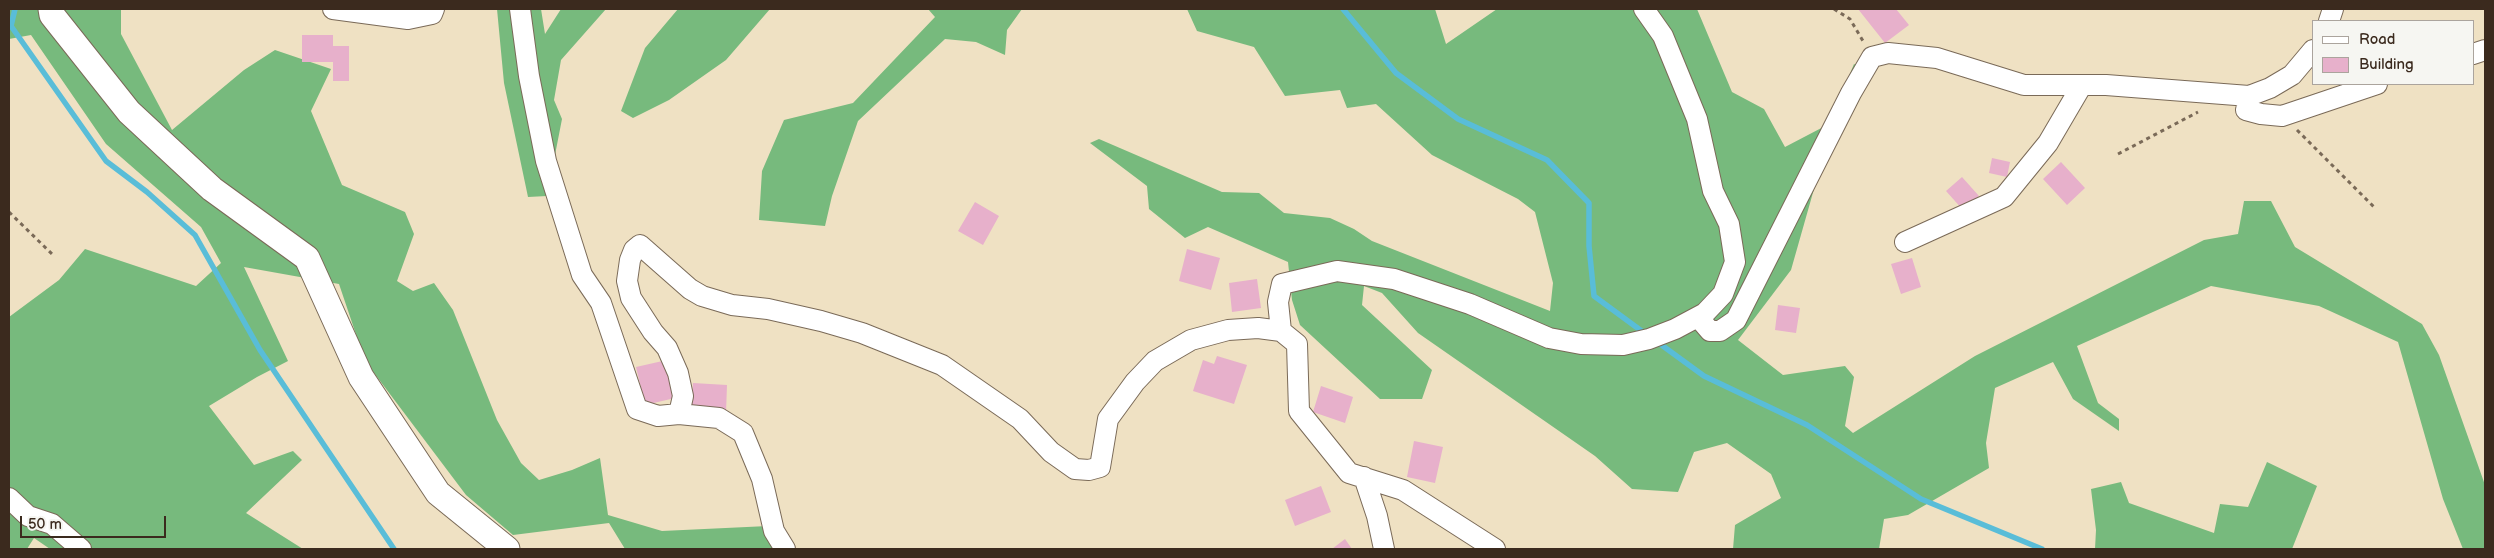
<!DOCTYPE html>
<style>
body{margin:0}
#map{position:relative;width:2494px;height:558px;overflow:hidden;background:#efe1c3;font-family:"Balsamiq Sans",sans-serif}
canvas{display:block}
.frame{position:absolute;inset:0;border:10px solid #3b2a1e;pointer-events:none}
.legend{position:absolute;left:2312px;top:20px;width:162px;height:65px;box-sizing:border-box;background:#f6f6f2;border:1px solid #aba49d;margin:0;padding:6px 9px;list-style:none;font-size:15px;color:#3b2a1e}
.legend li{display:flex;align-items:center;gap:10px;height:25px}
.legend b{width:25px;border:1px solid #aba49d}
.scale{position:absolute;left:20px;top:516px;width:146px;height:22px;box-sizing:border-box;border:2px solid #3b2a1e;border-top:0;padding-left:6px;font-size:15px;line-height:18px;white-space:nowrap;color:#3b2a1e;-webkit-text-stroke:4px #f6f6f2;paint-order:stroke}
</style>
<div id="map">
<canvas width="2494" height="558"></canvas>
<div class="frame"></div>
<ul class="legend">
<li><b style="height:6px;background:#fff"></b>Road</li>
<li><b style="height:14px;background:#e7b0cb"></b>Building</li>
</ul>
<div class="scale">50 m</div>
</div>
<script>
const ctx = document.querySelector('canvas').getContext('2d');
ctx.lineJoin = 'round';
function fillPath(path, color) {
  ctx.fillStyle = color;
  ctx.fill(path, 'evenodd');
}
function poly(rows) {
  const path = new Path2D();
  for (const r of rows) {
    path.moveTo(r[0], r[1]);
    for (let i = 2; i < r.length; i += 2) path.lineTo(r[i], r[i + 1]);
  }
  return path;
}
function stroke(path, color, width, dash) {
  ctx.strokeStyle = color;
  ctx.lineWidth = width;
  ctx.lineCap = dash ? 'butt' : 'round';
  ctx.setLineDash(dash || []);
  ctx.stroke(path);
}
const forest = poly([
 [9,9,121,9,121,34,172,130,244,70,275,50,331,69,311,111,342,185,405,212,414,234,397,281,413,291,434,283,453,310,497,420,521,463,539,480,572,470,600,458,608,515,662,531,768,526,775,549,625,549,609,523,513,535,466,495,365,361,339,284,244,267,288,361,257,377,209,406,254,465,293,451,302,460,246,513,303,549,50,549,34,538,27,549,9,549,9,317,59,280,85,249,196,286,221,263,201,227,106,144,31,35,9,39],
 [497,9,541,9,545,34,561,9,606,9,561,60,554,100,562,119,547,196,528,197,504,83],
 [678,9,770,9,726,60,669,100,633,118,621,111,645,48],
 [928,9,1022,9,1007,30,1005,55,976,42,945,39,858,121,832,196,825,226,759,220,762,171,784,120,853,103,935,17],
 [1187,9,1435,9,1446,44,1497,9,1697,9,1732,92,1764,109,1785,147,1829,124,1854,64,1873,74,1816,182,1791,270,1738,340,1783,375,1845,366,1854,377,1845,426,1853,433,1975,356,2204,240,2238,234,2244,201,2271,201,2295,247,2422,324,2439,355,2485,485,2485,549,2463,549,2443,499,2398,342,2319,306,2211,286,2077,346,2098,403,2119,419,2119,431,2073,399,2053,362,1995,388,1986,443,1989,468,1908,515,1884,519,1879,549,1733,549,1735,525,1781,498,1771,474,1727,443,1694,452,1678,492,1632,489,1595,456,1418,333,1382,293,1364,286,1362,305,1432,370,1422,399,1380,399,1300,325,1292,300,1288,262,1208,227,1185,238,1149,209,1147,186,1090,143,1099,139,1222,192,1259,193,1284,213,1330,218,1354,229,1372,241,1550,311,1553,283,1535,212,1518,199,1432,155,1376,104,1347,108,1340,90,1285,96,1254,47,1197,31],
 [2267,462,2317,486,2292,549,2095,549,2096,530,2091,489,2121,482,2129,503,2214,533,2220,504,2248,507]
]);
const stream = poly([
 [15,9,11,26,106,161,147,192,195,235,260,350,394,549],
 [1343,9,1396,73,1458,119,1547,160,1589,203,1589,246,1594,296,1647,335],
 [1656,341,1704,376,1807,425,1921,499,2042,549]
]);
const building = poly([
 [1858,9,1896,9,1909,25,1885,43],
 [302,35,333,35,333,46,349,46,349,81,333,81,333,62,302,62],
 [1992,158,2010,162,2007,177,1989,173],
 [2061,162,2085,188,2067,205,2043,179],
 [1962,177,1979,196,1963,210,1946,191],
 [975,202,999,216,983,245,958,231],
 [1187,249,1220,258,1211,290,1179,281],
 [1912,258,1921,287,1901,294,1891,264],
 [1257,279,1261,308,1232,312,1229,283],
 [1778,305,1800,308,1796,333,1775,330],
 [1217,356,1247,365,1234,404,1193,391,1203,360,1214,364],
 [667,360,675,398,645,405,636,367],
 [693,383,727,385,726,413,691,411],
 [1321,386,1353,397,1345,423,1313,412],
 [1414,441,1443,447,1435,483,1407,477],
 [1321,486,1331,512,1295,526,1285,500],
 [1345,539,1352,549,1332,549]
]);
const path = poly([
 [1834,9,1850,19,1863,41],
 [2297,130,2376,209],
 [2118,154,2198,112],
 [9,212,53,255]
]);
const minor = poly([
 [333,9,408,19,432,14,434,9],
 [520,9,529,76,546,161,582,275,601,303,637,409,658,416,679,414,683,396,678,373,667,348,653,332,631,298,627,281,630,260,634,250,640,245,690,289,702,296,732,305,768,309,821,321,862,333,942,365,1020,419,1051,452,1075,469,1089,470,1100,467,1108,419,1135,382,1155,361,1191,340,1228,330,1258,328,1281,331,1297,344,1299,411,1349,473,1403,490,1495,549],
 [2329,21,2333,9],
 [2313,50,2292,75,2270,88,2249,96,2246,110,2261,114,2282,116,2377,84],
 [2473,54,2485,50],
 [1905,242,2004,197,2048,143,2082,85],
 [1698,317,1710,331,1720,331,1736,320,1851,93,1872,57,1888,53,1937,58,2024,85,2106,85,2249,96],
 [1281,331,1278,302,1282,284,1337,271,1394,279,1470,304,1549,338,1581,344,1623,345,1649,339,1675,329,1705,313,1723,294,1735,262,1729,224,1713,191,1697,119,1663,36,1644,9],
 [679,414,719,418,743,433,762,479,774,531,785,549],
 [1364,477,1377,516,1384,549],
 [9,498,28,516,52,524,81,549]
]);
const tertiary = poly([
 [51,9,52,15,129,112,212,189,307,258,361,377,438,493,507,549]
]);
fillPath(forest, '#77ba7d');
stroke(stream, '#59bdd8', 5.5);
fillPath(building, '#e7b0cb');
stroke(minor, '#7a6a58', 22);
stroke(tertiary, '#7a6a58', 27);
stroke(path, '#7a6a58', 3, [4, 4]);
stroke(minor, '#fff', 20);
stroke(tertiary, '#fff', 25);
</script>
